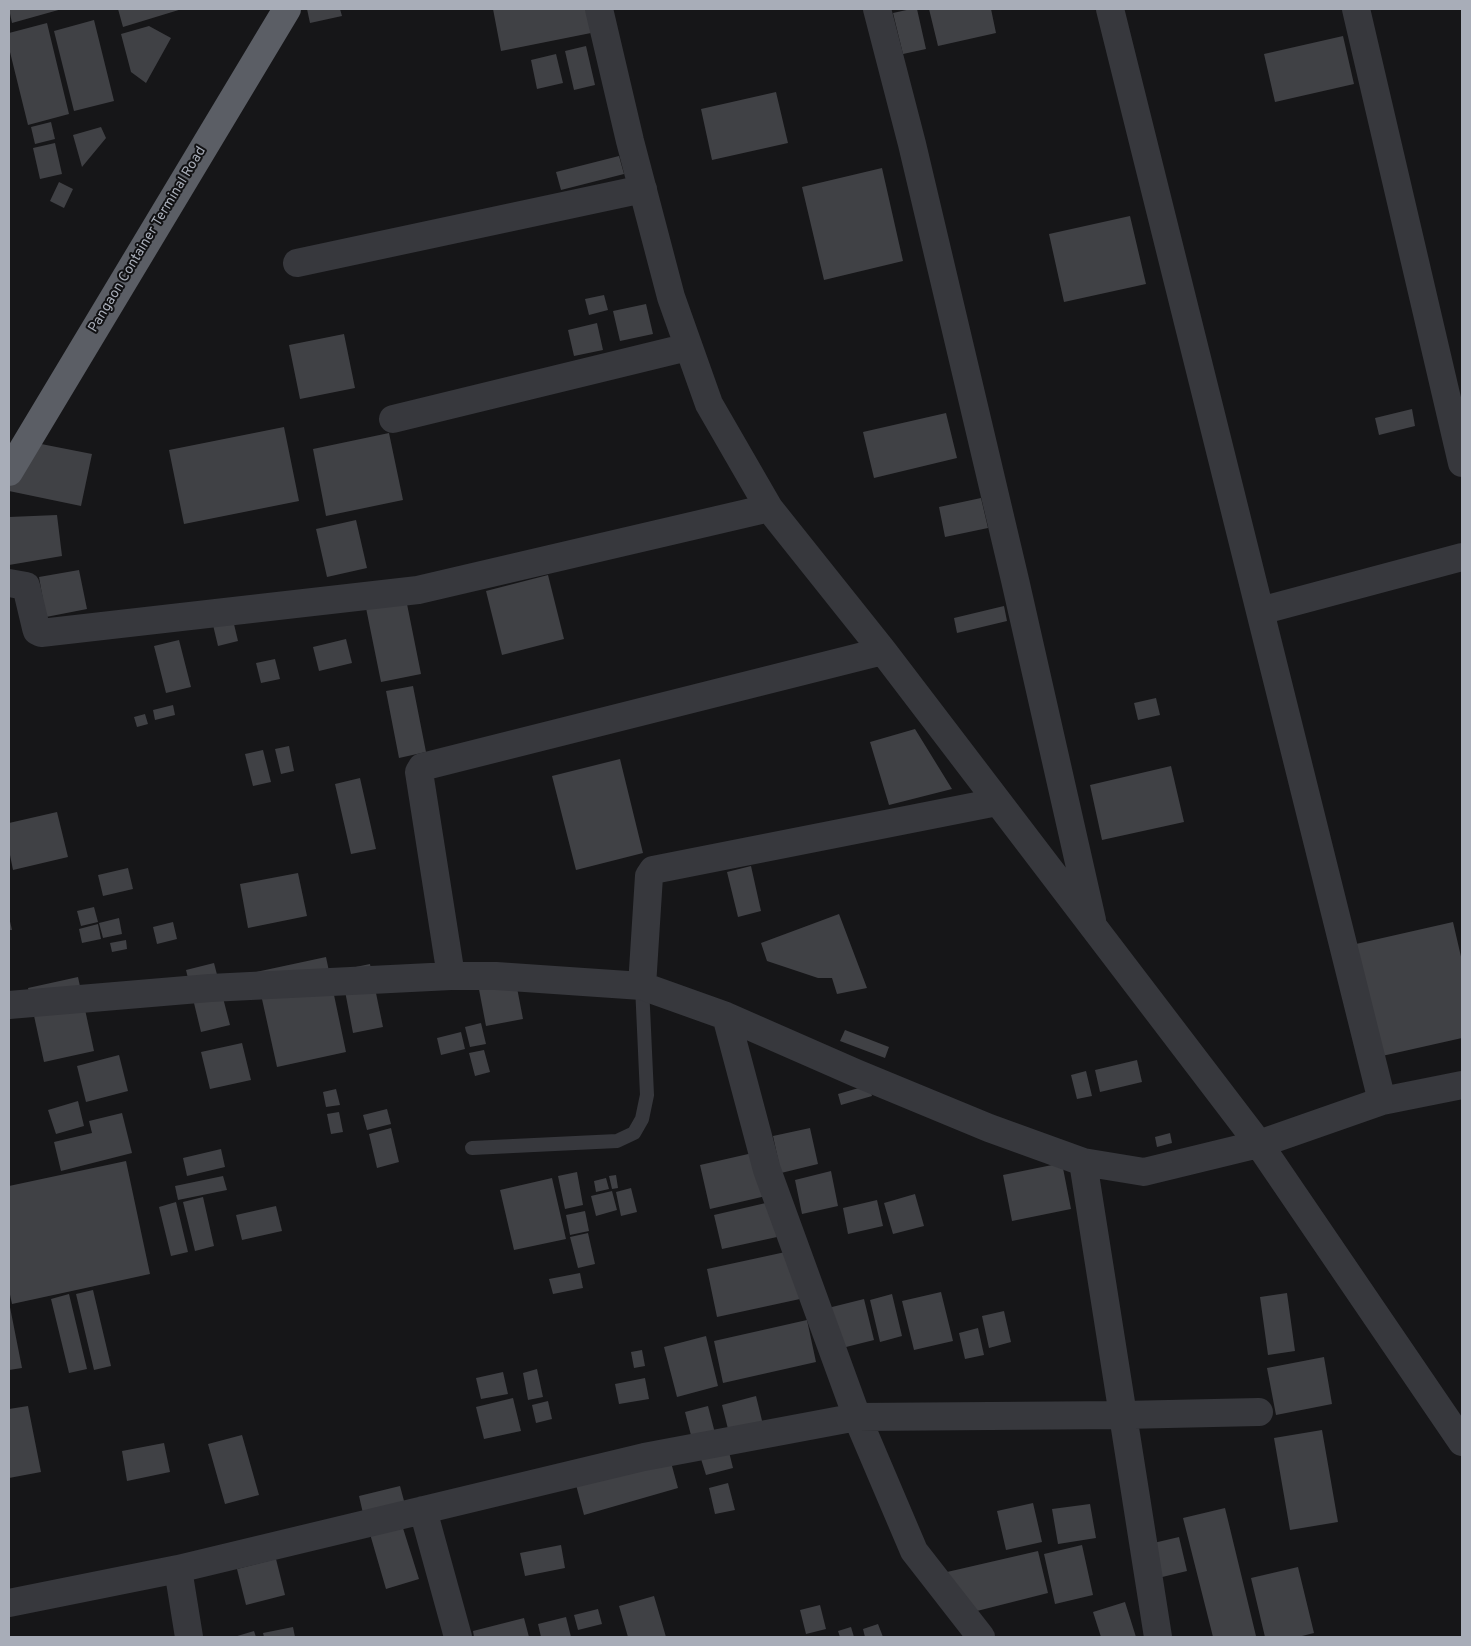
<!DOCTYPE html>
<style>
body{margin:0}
#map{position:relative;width:1471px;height:1646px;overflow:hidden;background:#161618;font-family:Overpass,sans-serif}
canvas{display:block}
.frame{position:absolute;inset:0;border:10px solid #a8adb8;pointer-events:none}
</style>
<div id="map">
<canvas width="1471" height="1646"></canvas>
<div class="frame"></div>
</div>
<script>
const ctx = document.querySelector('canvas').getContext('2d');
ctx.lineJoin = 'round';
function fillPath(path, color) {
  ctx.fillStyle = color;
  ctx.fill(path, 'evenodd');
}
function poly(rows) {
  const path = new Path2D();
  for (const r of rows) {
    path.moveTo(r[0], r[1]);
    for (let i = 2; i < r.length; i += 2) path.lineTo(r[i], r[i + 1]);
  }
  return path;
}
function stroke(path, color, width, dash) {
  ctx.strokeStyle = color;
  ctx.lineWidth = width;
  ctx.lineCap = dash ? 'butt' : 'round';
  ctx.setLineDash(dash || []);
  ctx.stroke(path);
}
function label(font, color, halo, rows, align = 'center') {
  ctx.font = font + ' Overpass,sans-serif';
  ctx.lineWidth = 4;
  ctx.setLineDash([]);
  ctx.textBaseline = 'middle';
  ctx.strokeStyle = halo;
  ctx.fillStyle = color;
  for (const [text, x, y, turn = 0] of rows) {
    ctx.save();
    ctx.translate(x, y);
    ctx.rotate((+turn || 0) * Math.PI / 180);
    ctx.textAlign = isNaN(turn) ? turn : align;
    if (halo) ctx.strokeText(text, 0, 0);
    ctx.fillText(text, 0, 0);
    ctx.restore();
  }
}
const building = poly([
 [9,9,62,9,12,23],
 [118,9,182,9,123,27],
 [307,9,340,9,342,16,310,23],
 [493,9,586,9,591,33,501,51],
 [911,9,917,9,926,49,903,54,893,13],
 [929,9,991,9,996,33,938,46],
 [94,20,114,101,74,111,54,31],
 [47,23,69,114,28,125,9,48,9,33],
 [149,26,171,38,146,83,131,72,121,34],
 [1343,36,1354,84,1275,102,1264,54],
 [586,46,595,85,574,90,565,51],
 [556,54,563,83,537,89,531,60],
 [776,92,788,143,712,160,701,109],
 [51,122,55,139,35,144,31,127],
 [101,127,106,138,82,167,73,135],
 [55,143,62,174,40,179,33,148],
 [619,156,624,174,561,190,556,172],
 [882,168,903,261,824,280,802,187],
 [59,182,73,189,64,208,50,201],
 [1130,216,1146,284,1064,302,1049,234],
 [604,295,608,310,589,315,585,299],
 [646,304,653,334,620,341,613,311],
 [597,323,603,350,574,356,568,330],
 [344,334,355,388,300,399,289,345],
 [1412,409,1415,426,1379,435,1375,418],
 [946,413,957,458,874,478,863,432],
 [284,427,299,501,184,524,169,450],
 [389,433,403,500,326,516,313,449],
 [31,442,92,454,81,506,9,491,9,487],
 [981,498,988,528,945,537,939,507],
 [57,515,62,556,9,565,9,517],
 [356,520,367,568,327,577,316,529],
 [79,570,87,609,46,617,39,577],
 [548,575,564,639,502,655,486,591],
 [406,599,421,674,381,682,366,608],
 [1004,606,1007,621,957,633,954,618],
 [233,620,238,641,218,646,213,625],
 [346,639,352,663,319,671,313,647],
 [179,640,191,687,166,693,154,646],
 [275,659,280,679,261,683,256,663],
 [413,686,426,752,399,758,386,691],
 [1156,698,1160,715,1138,720,1134,703],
 [173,705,175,715,155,720,153,710],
 [145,714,148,724,137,727,134,717],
 [915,729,952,789,889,805,870,742],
 [289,746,294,771,281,774,275,749],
 [263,750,271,782,253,786,245,754],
 [620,759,643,853,576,870,552,776],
 [1171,766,1184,822,1102,840,1090,785],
 [360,778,376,849,351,854,335,784],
 [57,812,68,857,13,870,9,850,9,823],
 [751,866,761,911,738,917,727,872],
 [128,868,133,889,103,896,98,875],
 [298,873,307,916,248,928,240,884],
 [94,907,98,922,81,926,77,911],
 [839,914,867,988,837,994,832,978,818,978,767,961,761,943],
 [9,917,12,930,9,930],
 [119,918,122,934,103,938,99,923],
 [173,922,177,939,157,944,153,927],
 [1453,922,1462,961,1462,1038,1382,1056,1356,944],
 [98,924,101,939,82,943,79,929],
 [126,940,127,949,112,952,110,943],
 [326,957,346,1052,277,1067,256,972],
 [214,963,230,1025,201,1032,186,970],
 [370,964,383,1027,353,1033,341,970],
 [514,972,523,1019,486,1026,477,979],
 [78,977,94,1051,44,1062,28,988],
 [481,1023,486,1044,470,1047,465,1027],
 [845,1030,889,1047,885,1058,840,1041],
 [461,1032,465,1049,441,1055,437,1038],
 [242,1043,251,1080,210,1089,201,1052],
 [484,1050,490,1072,475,1076,469,1053],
 [119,1055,128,1091,86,1102,77,1066],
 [1137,1060,1142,1082,1100,1092,1095,1070],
 [1086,1071,1092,1096,1077,1099,1071,1075],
 [869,1085,872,1096,841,1105,838,1094],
 [336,1089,340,1105,326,1107,323,1092],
 [78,1101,84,1126,56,1134,48,1110],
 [387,1109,391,1124,367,1130,363,1115],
 [339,1112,343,1132,331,1134,327,1114],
 [122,1113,132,1153,61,1171,54,1142,92,1133,89,1121],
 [391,1128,399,1162,377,1168,369,1134],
 [810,1128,818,1164,781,1173,773,1136],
 [1170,1133,1172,1143,1157,1147,1155,1137],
 [221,1149,225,1167,187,1176,183,1158],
 [757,1152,766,1196,710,1209,700,1165],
 [126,1161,150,1274,12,1304,9,1290,9,1186],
 [1062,1163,1071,1209,1012,1221,1003,1175],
 [831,1171,838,1206,802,1214,795,1180],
 [577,1172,583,1205,565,1209,558,1176],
 [616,1175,618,1188,612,1189,609,1176],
 [223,1176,227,1190,178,1200,175,1186],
 [552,1178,566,1239,514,1250,500,1190],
 [606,1178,609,1189,596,1192,594,1181],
 [631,1188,637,1212,621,1216,616,1192],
 [612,1191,617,1210,596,1216,591,1196],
 [915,1194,924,1226,893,1234,884,1203],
 [203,1197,214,1246,195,1251,183,1202],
 [877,1200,883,1226,848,1234,843,1208],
 [176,1202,188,1252,171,1256,159,1207],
 [770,1202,777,1237,722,1249,714,1215],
 [276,1206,282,1231,242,1240,236,1215],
 [585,1211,589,1231,570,1235,566,1215],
 [588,1233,595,1264,578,1268,570,1237],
 [790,1251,800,1299,717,1317,707,1269],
 [580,1273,583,1288,553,1294,549,1279],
 [93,1290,111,1366,94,1370,76,1294],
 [941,1292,953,1341,914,1350,902,1301],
 [1287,1293,1295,1351,1268,1355,1260,1297],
 [69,1294,87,1369,69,1373,51,1299],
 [892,1294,902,1336,880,1342,870,1300],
 [864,1299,874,1340,838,1349,828,1308],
 [9,1302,22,1368,9,1370],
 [1004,1311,1011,1342,989,1348,982,1316],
 [807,1320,816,1362,723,1383,714,1341],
 [978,1328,984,1355,965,1359,959,1333],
 [706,1336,718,1386,677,1397,664,1347],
 [642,1350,645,1366,634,1368,631,1352],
 [1324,1357,1332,1404,1276,1415,1267,1368],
 [537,1369,543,1397,528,1400,523,1373],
 [503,1372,508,1394,481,1399,476,1378],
 [645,1378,649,1399,619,1404,615,1384],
 [756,1396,765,1433,731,1441,722,1405],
 [513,1398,521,1431,484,1439,476,1407],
 [548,1401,552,1419,536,1423,532,1405],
 [28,1406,41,1472,9,1478,9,1409],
 [708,1406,717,1441,694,1447,685,1412],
 [1322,1430,1338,1522,1290,1530,1274,1438],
 [242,1435,259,1495,225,1504,208,1444],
 [164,1443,170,1472,127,1481,122,1451],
 [729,1452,733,1468,706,1475,701,1459],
 [669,1455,678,1488,584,1515,575,1481],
 [728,1483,735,1510,715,1514,709,1488],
 [400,1486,407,1512,365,1522,359,1496],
 [1033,1503,1042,1542,1006,1550,997,1511],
 [1090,1504,1096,1538,1058,1544,1052,1509],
 [1225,1508,1256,1636,1250,1637,1213,1637,1183,1518],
 [402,1525,419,1579,386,1589,370,1534],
 [1179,1537,1187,1571,1154,1579,1145,1545],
 [561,1545,565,1568,525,1576,520,1553],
 [1082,1545,1093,1595,1055,1604,1044,1554],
 [1038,1551,1048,1593,973,1612,947,1572],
 [276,1559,285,1595,246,1605,237,1569],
 [1298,1567,1314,1633,1298,1637,1265,1637,1251,1578],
 [654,1596,666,1637,628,1637,619,1606],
 [1125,1602,1136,1637,1101,1637,1093,1612],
 [820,1605,826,1629,806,1634,800,1610],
 [598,1609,602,1624,578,1630,574,1615],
 [566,1617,571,1637,541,1637,538,1624],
 [524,1618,529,1637,474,1637,473,1631],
 [878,1624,883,1637,865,1637,863,1629],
 [293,1627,295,1637,264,1637,263,1633],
 [851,1627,854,1637,840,1637,838,1631],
 [254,1631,256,1637,234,1637]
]);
const service = poly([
 [472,1148,617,1141,634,1133,642,1119,647,1095,642,986]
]);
const minor = poly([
 [599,9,630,141,671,297,709,404,769,508,883,651,1259,1144,1462,1442],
 [877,9,912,144,1015,580,1092,920],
 [1110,9,1382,1101],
 [1356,9,1462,463],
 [297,263,643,189],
 [393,419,688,347],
 [9,583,26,586,36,628,37,631,41,633,418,590,769,508],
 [1260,611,1462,557],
 [451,976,419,772,422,767,883,651],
 [642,986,649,876,653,870,997,802],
 [9,1005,210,988,451,976,496,976,642,986,726,1016,856,1073,989,1128,1083,1162,1144,1172,1259,1144,1382,1101,1462,1085],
 [726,1016,767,1170,857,1417,914,1551,981,1637],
 [1083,1162,1158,1637],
 [423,1510,458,1637],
 [178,1569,189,1637],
 [9,1603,178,1569,644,1457,857,1417,1123,1415,1259,1412]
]);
const trunk = poly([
 [9,472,287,9]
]);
const streetNames = [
 ["Pangaon Container Terminal Road",148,240,-59]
];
fillPath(building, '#404145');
stroke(service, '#37383d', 14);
stroke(minor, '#37383d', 28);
stroke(trunk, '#5b5e65', 28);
label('14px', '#a8adb8', '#111113', streetNames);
</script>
